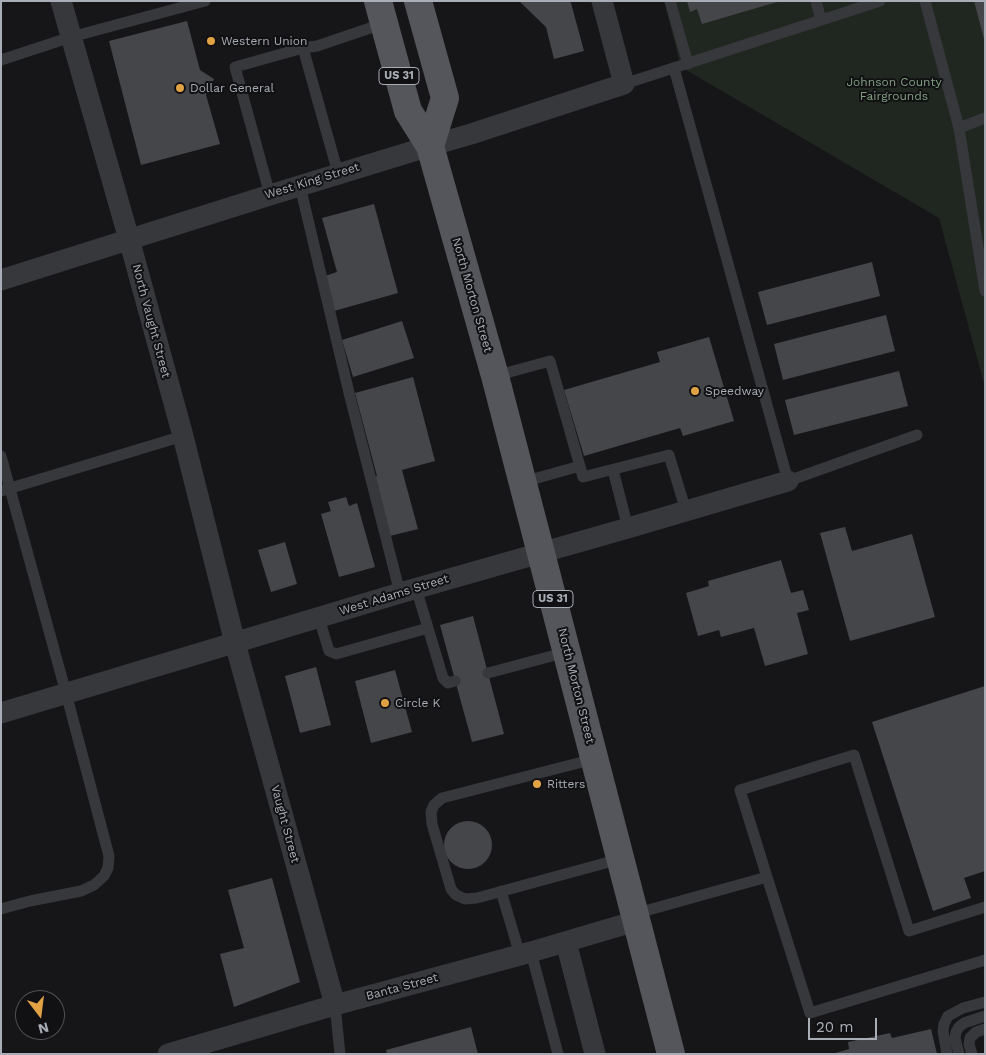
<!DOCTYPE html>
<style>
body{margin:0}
#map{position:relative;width:986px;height:1055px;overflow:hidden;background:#161618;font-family:"Work Sans",sans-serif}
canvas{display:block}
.frame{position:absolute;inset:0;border:2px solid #a9aeb6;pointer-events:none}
.north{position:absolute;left:15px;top:990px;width:50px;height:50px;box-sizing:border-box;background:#111113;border:1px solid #4e5054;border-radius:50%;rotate:165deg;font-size:14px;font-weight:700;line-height:20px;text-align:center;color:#a9aeb6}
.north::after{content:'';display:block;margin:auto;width:18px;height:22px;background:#e1a244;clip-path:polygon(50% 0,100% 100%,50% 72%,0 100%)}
.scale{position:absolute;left:808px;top:1018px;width:69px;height:22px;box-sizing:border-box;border:2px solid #a9aeb6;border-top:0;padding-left:6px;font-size:15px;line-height:18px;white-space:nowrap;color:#a9aeb6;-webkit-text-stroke:4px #111113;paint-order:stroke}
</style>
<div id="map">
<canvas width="986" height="1055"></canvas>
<div class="frame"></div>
<div class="north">N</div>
<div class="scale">20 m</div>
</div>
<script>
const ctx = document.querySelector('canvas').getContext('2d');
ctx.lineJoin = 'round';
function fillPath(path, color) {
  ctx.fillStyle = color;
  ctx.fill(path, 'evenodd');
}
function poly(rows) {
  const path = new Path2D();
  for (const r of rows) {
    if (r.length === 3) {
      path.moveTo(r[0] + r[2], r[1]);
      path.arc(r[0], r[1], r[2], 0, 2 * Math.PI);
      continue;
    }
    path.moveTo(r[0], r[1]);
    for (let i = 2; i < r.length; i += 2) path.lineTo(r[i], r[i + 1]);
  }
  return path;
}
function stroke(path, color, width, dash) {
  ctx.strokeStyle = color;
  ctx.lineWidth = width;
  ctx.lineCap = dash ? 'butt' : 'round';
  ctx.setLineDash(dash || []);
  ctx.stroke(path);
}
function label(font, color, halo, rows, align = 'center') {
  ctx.font = font + ' "Work Sans",sans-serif';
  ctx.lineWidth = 4;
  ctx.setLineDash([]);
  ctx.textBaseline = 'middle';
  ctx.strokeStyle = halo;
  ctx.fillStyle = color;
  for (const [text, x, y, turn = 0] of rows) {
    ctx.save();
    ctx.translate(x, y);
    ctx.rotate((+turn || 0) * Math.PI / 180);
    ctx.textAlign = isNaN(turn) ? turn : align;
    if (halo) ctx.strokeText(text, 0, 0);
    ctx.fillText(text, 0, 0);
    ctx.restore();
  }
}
const green = poly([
 [664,1,985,1,985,387,939,218,681,67]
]);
const building = poly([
 [519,1,569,1,571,3,584,51,554,59,546,27],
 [687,1,777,1,777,2,702,24,697,9,690,12],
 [974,1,985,1,985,39,984,39],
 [187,21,200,70,214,79,206,95,220,144,141,165,109,41],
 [374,204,398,293,334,311,325,276,337,272,322,218],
 [872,262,880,296,767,325,758,292],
 [886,315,895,351,783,380,774,344],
 [402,321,414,358,353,377,342,340],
 [709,337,734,421,683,436,680,428,584,456,564,390,660,362,657,352],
 [899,371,908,406,794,435,785,400],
 [413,377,435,461,402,470,418,529,390,536,374,478,377,476,355,393],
 [346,497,349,506,357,503,375,567,339,577,321,514,331,511,328,502],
 [845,527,852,551,912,534,935,617,850,641,820,533],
 [285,542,297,584,271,592,258,550],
 [781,560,791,593,803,590,809,610,797,613,808,654,765,666,754,628,721,637,719,630,698,636,686,593,709,586,708,581],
 [473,616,504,734,472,742,440,625],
 [316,667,331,725,300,733,285,676],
 [395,670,412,732,371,743,355,681],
 [985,686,985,871,964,878,971,898,933,911,872,722],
 [468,845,24],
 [272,878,300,982,234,1007,220,954,244,948,228,890],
 [471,1027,478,1054,387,1054,386,1050],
 [931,1029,937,1054,832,1054,849,1049,848,1042,890,1033,892,1038]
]);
const service = poly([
 [670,1,688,64],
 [816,1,821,20],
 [925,1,959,128],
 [1,60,71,37,205,1],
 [674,68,788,481,917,435],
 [624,84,880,1],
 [985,118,959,128,985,291],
 [338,173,303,48,317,46,385,23],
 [300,186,350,397,400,593],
 [270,195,235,67,303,48],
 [495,376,550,361,583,477,669,455,686,511],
 [1,456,66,693,109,856,108,868,104,876,94,885,81,891,30,901,1,909],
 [613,470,628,528],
 [523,482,580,466],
 [1,491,183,436],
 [416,588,443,678,448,683,455,681],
 [319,618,329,651,336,654,428,628],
 [488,673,567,652],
 [594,759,442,798,434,805,431,812,432,824,451,889,456,895,465,899,477,898,620,859],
 [767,877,740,790,854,755,909,931,985,907],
 [501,891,520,955],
 [634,914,767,877,810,1013,985,960],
 [531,952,558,1054],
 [335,1005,340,1054],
 [947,1054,943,1031,944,1024,948,1016,963,1008,985,1002],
 [959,1054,955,1038,956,1032,959,1027,964,1023,985,1016],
 [972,1054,969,1044,970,1038,976,1032,985,1029]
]);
const minor = poly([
 [61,1,129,239,183,436,235,643,335,1005],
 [1,280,270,195,430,146,471,134,624,84,602,1],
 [1,713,400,593,628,528,788,481],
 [566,942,595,1054],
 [168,1054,335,1005,531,952,636,921]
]);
const primary = poly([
 [378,1,408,111,430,146,495,376,671,1054],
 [418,1,445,98,430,146]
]);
const markers = [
 [211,41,5,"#e1a244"],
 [180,88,5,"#e1a244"],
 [695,391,5,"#e1a244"],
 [385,703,5,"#e1a244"],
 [537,784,5,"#e1a244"]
];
const shields = [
 [399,76,40],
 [553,599,40]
];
const shieldNames = [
 ["US 31",399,76],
 ["US 31",553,599]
];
const poiNames = [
 ["Western Union",221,41],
 ["Dollar General",190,88],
 ["Speedway",705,391],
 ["Circle K",395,703],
 ["Ritters",547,784]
];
const parkNames = [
 ["Johnson County",894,82],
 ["Fairgrounds",894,96]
];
const streetNames = [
 ["West King Street",312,181,-17],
 ["North Morton Street",472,295,74],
 ["North Vaught Street",151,321,75],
 ["West Adams Street",394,595,-17],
 ["North Morton Street",576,686,76],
 ["Vaught Street",285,824,75],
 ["Banta Street",402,987,-15]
];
fillPath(green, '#202721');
fillPath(building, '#45464a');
stroke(service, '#37383c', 11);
stroke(minor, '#37383c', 21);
stroke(primary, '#54565b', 28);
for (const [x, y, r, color] of markers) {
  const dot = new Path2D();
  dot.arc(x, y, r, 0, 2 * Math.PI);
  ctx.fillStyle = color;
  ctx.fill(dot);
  stroke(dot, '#111113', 2);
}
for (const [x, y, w] of shields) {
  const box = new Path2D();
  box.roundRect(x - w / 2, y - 8.5, w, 17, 4);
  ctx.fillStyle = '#111113';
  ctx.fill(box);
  stroke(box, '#a9aeb6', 1);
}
label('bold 11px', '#a9aeb6', null, shieldNames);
label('12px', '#a9aeb6', '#111113', poiNames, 'left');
label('12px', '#82a082', '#111113', parkNames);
label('12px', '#a9aeb6', '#111113', streetNames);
</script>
